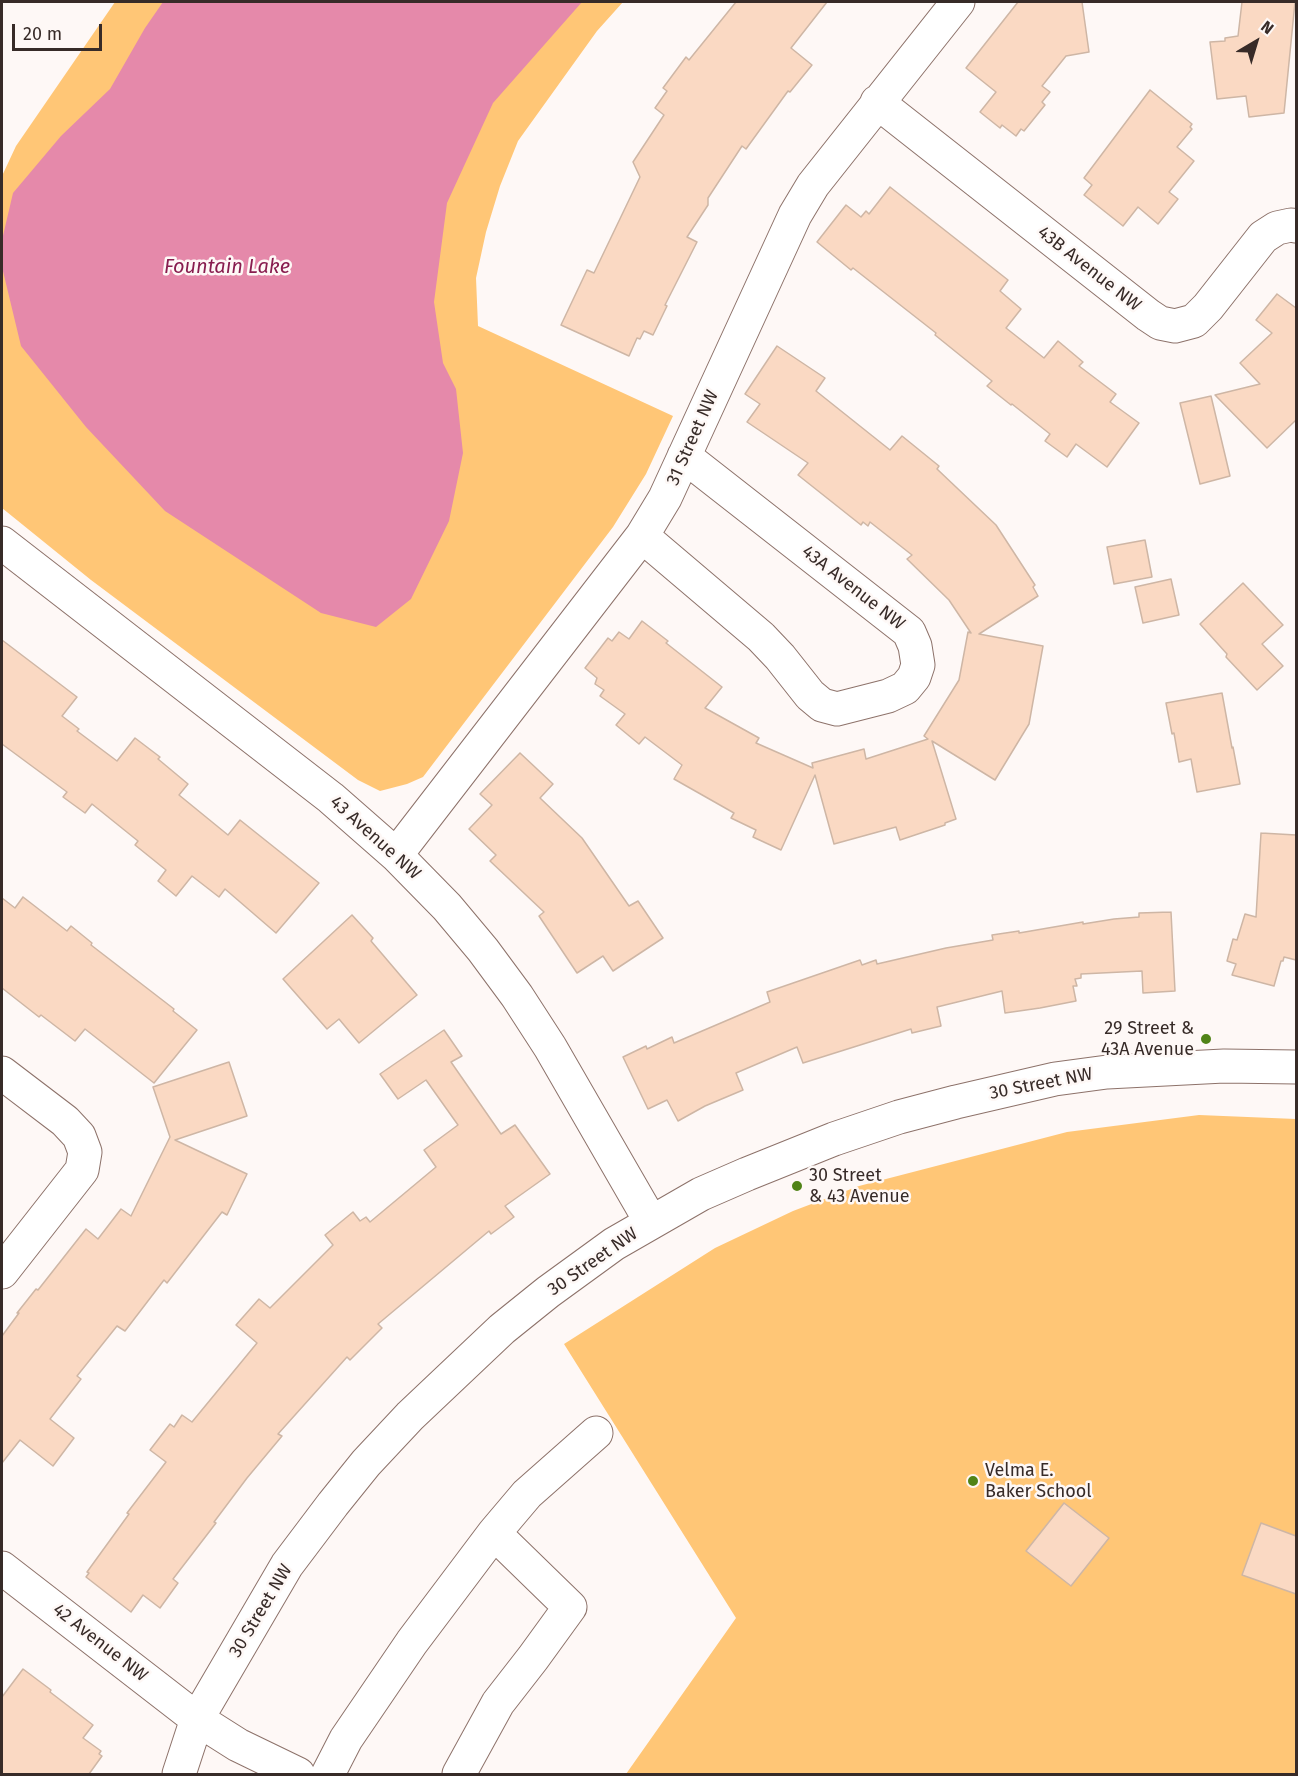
<!DOCTYPE html>
<style>
body{margin:0}
#map{position:relative;width:1298px;height:1776px;overflow:hidden;background:#fef8f6;font-family:"Fira Sans",sans-serif}
canvas{display:block}
.frame{position:absolute;inset:0;border:3px solid #372b28;pointer-events:none}
.north{position:absolute;left:1226px;top:12px;width:60px;height:60px;-webkit-text-stroke:4px #fef8f6;paint-order:stroke;rotate:38deg;font-size:16px;font-weight:700;line-height:24px;text-align:center;color:#372b28}
.north::after{content:'';display:block;margin:auto;width:21px;height:27px;background:#372b28;clip-path:polygon(50% 0,100% 100%,50% 72%,0 100%)}
.scale{position:absolute;left:12px;top:24px;width:90px;height:27px;box-sizing:border-box;border:3px solid #372b28;border-top:0;padding-left:8px;font-size:18px;line-height:21px;white-space:nowrap;color:#372b28;-webkit-text-stroke:4px #fef8f6;paint-order:stroke}
</style>
<div id="map">
<canvas width="1298" height="1776"></canvas>
<div class="frame"></div>
<div class="north">N</div>
<div class="scale">20 m</div>
</div>
<script>
const ctx = document.querySelector('canvas').getContext('2d');
ctx.lineJoin = 'round';
function fillPath(path, color) {
  ctx.fillStyle = color;
  ctx.fill(path, 'evenodd');
}
function poly(rows) {
  const path = new Path2D();
  for (const r of rows) {
    path.moveTo(r[0], r[1]);
    for (let i = 2; i < r.length; i += 2) path.lineTo(r[i], r[i + 1]);
  }
  return path;
}
function stroke(path, color, width, dash) {
  ctx.strokeStyle = color;
  ctx.lineWidth = width;
  ctx.lineCap = dash ? 'butt' : 'round';
  ctx.setLineDash(dash || []);
  ctx.stroke(path);
}
function label(font, color, halo, rows, align = 'center') {
  ctx.font = font + ' "Fira Sans",sans-serif';
  ctx.lineWidth = 5;
  ctx.setLineDash([]);
  ctx.textBaseline = 'middle';
  ctx.strokeStyle = halo;
  ctx.fillStyle = color;
  for (const [text, x, y, turn = 0] of rows) {
    ctx.save();
    ctx.translate(x, y);
    ctx.rotate((+turn || 0) * Math.PI / 180);
    ctx.textAlign = isNaN(turn) ? turn : align;
    if (halo) ctx.strokeText(text, 0, 0);
    ctx.fillText(text, 0, 0);
    ctx.restore();
  }
}
const green = poly([
 [115,2,623,2,597,31,518,141,500,186,486,232,476,278,478,326,673,416,646,474,613,527,423,777,407,784,380,791,358,780,91,580,2,508,2,176,16,146],
 [1199,1115,1296,1119,1296,1774,626,1774,736,1618,564,1344,715,1248,793,1211,859,1186,1067,1132]
]);
const water = poly([
 [163,2,582,2,493,103,447,203,434,302,443,363,456,389,463,453,449,521,411,599,376,627,321,613,165,511,86,427,21,346,2,267,2,240,13,193,61,136,110,89,145,28]
]);
const building = poly([
 [736,2,827,2,791,48,812,65,790,92,788,91,746,149,742,146,708,198,708,205,687,237,697,242,665,305,667,306,653,335,644,331,640,339,637,338,629,356,561,325,587,270,594,273,640,177,633,162,664,115,655,108,667,91,663,88,686,57,689,60,736,2],
 [1018,2,1082,2,1089,52,1066,56,1042,86,1050,92,1042,102,1045,105,1024,131,1021,129,1016,136,1002,125,1000,128,980,112,996,92,966,68,1018,2],
 [1242,2,1295,2,1284,113,1249,117,1246,96,1217,99,1210,42,1225,41,1225,38,1238,36,1242,2],
 [1150,90,1192,124,1190,127,1192,129,1177,147,1194,161,1169,192,1178,199,1158,224,1138,207,1123,226,1084,195,1092,185,1084,178,1150,90],
 [890,187,1008,280,1000,291,1021,309,1006,328,1044,358,1058,341,1083,362,1079,366,1116,394,1110,402,1139,423,1107,467,1076,444,1067,457,1045,441,1050,434,1012,404,1011,405,987,386,992,381,935,335,936,333,853,268,851,270,817,242,846,205,861,217,866,211,869,214,890,187],
 [1277,294,1296,308,1296,420,1267,448,1215,395,1260,384,1240,363,1272,333,1256,320,1277,294],
 [777,346,825,378,816,391,890,450,902,436,939,466,937,469,996,525,1035,585,1033,587,1038,596,979,634,1043,646,1029,724,995,780,932,741,956,819,945,823,945,825,900,840,896,827,834,844,815,775,781,850,753,837,756,830,731,818,734,813,674,779,682,765,645,737,639,744,616,725,625,714,600,696,604,690,595,684,597,678,585,668,608,638,612,641,619,632,629,639,642,621,668,641,666,643,722,687,705,708,759,738,756,743,813,768,812,763,864,749,866,759,928,739,924,736,959,680,968,632,971,633,949,600,907,559,912,555,870,522,868,526,863,522,861,525,798,475,808,463,747,422,760,404,745,394,777,346],
 [1211,396,1230,476,1200,484,1180,403,1211,396],
 [1145,540,1152,577,1114,584,1107,547,1145,540],
 [1171,579,1179,615,1143,623,1135,587,1171,579],
 [1243,583,1283,625,1262,644,1283,666,1257,690,1226,657,1227,654,1200,624,1243,583],
 [2,640,77,697,62,716,79,729,77,731,117,761,135,738,160,757,158,759,188,784,179,795,228,835,240,820,319,883,276,933,225,889,219,897,192,876,176,896,158,881,166,870,135,845,138,841,92,804,85,813,63,797,67,792,2,744,2,640],
 [1222,693,1232,748,1233,747,1240,784,1197,792,1191,759,1179,762,1174,733,1172,734,1166,703,1222,693],
 [520,753,553,784,540,798,582,838,629,906,638,901,663,938,613,971,603,956,577,973,539,916,544,912,490,861,496,855,469,829,492,805,480,794,520,753],
 [1261,833,1296,835,1296,960,1284,957,1283,961,1281,961,1274,986,1232,975,1236,964,1227,961,1233,939,1237,940,1245,914,1256,917,1261,833],
 [23,897,67,931,71,926,92,943,91,945,174,1009,173,1011,197,1030,154,1083,85,1029,75,1041,41,1015,39,1017,2,988,2,898,15,908,23,897],
 [1171,912,1175,991,1143,993,1142,971,1081,974,1081,978,1075,979,1077,986,1073,986,1076,1001,1040,1008,1005,1013,1002,991,937,1007,941,1026,912,1033,911,1029,803,1063,797,1047,736,1073,743,1090,705,1106,678,1121,667,1100,648,1109,623,1057,646,1046,647,1049,672,1037,674,1043,770,1002,767,992,860,960,862,965,876,960,877,964,946,948,993,940,992,935,1019,931,1019,933,1083,922,1083,924,1114,919,1139,917,1139,913,1171,912],
 [352,915,373,938,371,941,417,995,359,1043,339,1019,327,1029,283,979,352,915],
 [444,1030,462,1056,451,1062,501,1134,515,1125,550,1174,505,1206,514,1217,491,1234,489,1231,378,1324,382,1328,350,1360,347,1357,278,1434,282,1436,247,1478,214,1522,216,1523,173,1579,178,1583,160,1608,143,1595,131,1612,86,1577,89,1573,87,1572,129,1514,127,1513,166,1462,150,1450,170,1424,174,1427,182,1415,192,1422,257,1343,236,1325,259,1299,270,1308,333,1245,325,1235,353,1212,360,1221,366,1217,370,1222,436,1167,424,1150,458,1125,426,1080,398,1099,380,1074,444,1030],
 [229,1062,247,1116,175,1140,247,1174,227,1215,222,1212,167,1283,164,1280,125,1331,117,1326,77,1376,81,1379,50,1419,74,1438,53,1466,20,1440,2,1463,2,1336,19,1313,17,1313,36,1289,38,1290,86,1229,98,1239,121,1209,131,1216,170,1137,153,1087,229,1062],
 [1064,1503,1109,1538,1071,1586,1026,1551,1064,1503],
 [1261,1523,1296,1536,1296,1594,1242,1575,1261,1523],
 [23,1669,51,1690,50,1692,93,1725,83,1738,101,1751,99,1754,102,1756,89,1774,2,1774,2,1697,23,1669]
]);
const minor = poly([
 [877,102,1148,315,1160,323,1175,326,1194,321,1208,307,1263,237,1277,228,1291,225,1296,226],
 [642,536,761,637,780,657,810,695,822,705,837,709,888,696,905,688,914,677,918,665,915,646,909,632,684,456],
 [2,543,331,798,396,855,447,907,483,950,517,996,550,1047,651,1222],
 [396,855,642,536,665,498,795,215,813,185,958,2],
 [2,1073,65,1121,79,1136,85,1152,82,1170,2,1272],
 [494,1533,527,1494,596,1433],
 [2,1568,197,1719,238,1745,298,1774],
 [179,1774,197,1719,287,1565,333,1504,366,1463,410,1416,502,1329,548,1292,614,1244,701,1194,747,1174,834,1139,899,1117,956,1102,1055,1079,1107,1072,1224,1066,1296,1067],
 [328,1774,346,1739,412,1642,494,1533,570,1607,533,1658,498,1703,459,1774]
]);
const markers = [
 [1206,1039,6,"#508317"],
 [797,1186,6,"#508317"],
 [973,1481,6,"#508317"]
];
const streetNames = [
 ["43B Avenue NW",1089,269,38],
 ["31 Street NW",693,438,-66],
 ["43A Avenue NW",853,588,38],
 ["43 Avenue NW",375,838,42],
 ["30 Street NW",1041,1084,-11],
 ["30 Street NW",593,1262,-35],
 ["30 Street NW",261,1611,-59],
 ["42 Avenue NW",100,1643,38]
];
const poiNames = [
 ["29 Street &",1194,1029,"right"],
 ["43A Avenue",1194,1050,"right"],
 ["30 Street",809,1176],
 ["& 43 Avenue",809,1197],
 ["Velma E.",985,1471],
 ["Baker School",985,1492]
];
const waterNames = [
 ["Fountain Lake",227,267]
];
fillPath(green, '#ffc676');
fillPath(water, '#e589aa');
fillPath(building, '#fad9c3');
stroke(building, '#ceb6a5', 1.5);
stroke(minor, '#8d726a', 35);
stroke(minor, '#fff', 33);
for (const [x, y, r, color] of markers) {
  const dot = new Path2D();
  dot.arc(x, y, r, 0, 2 * Math.PI);
  ctx.fillStyle = color;
  ctx.fill(dot);
  stroke(dot, '#fef8f6', 2);
}
label('18px', '#372b28', '#fef8f6', streetNames);
label('18px', '#372b28', '#fef8f6', poiNames, 'left');
label('italic 20px', '#881d4f', '#fef8f6', waterNames);
</script>
